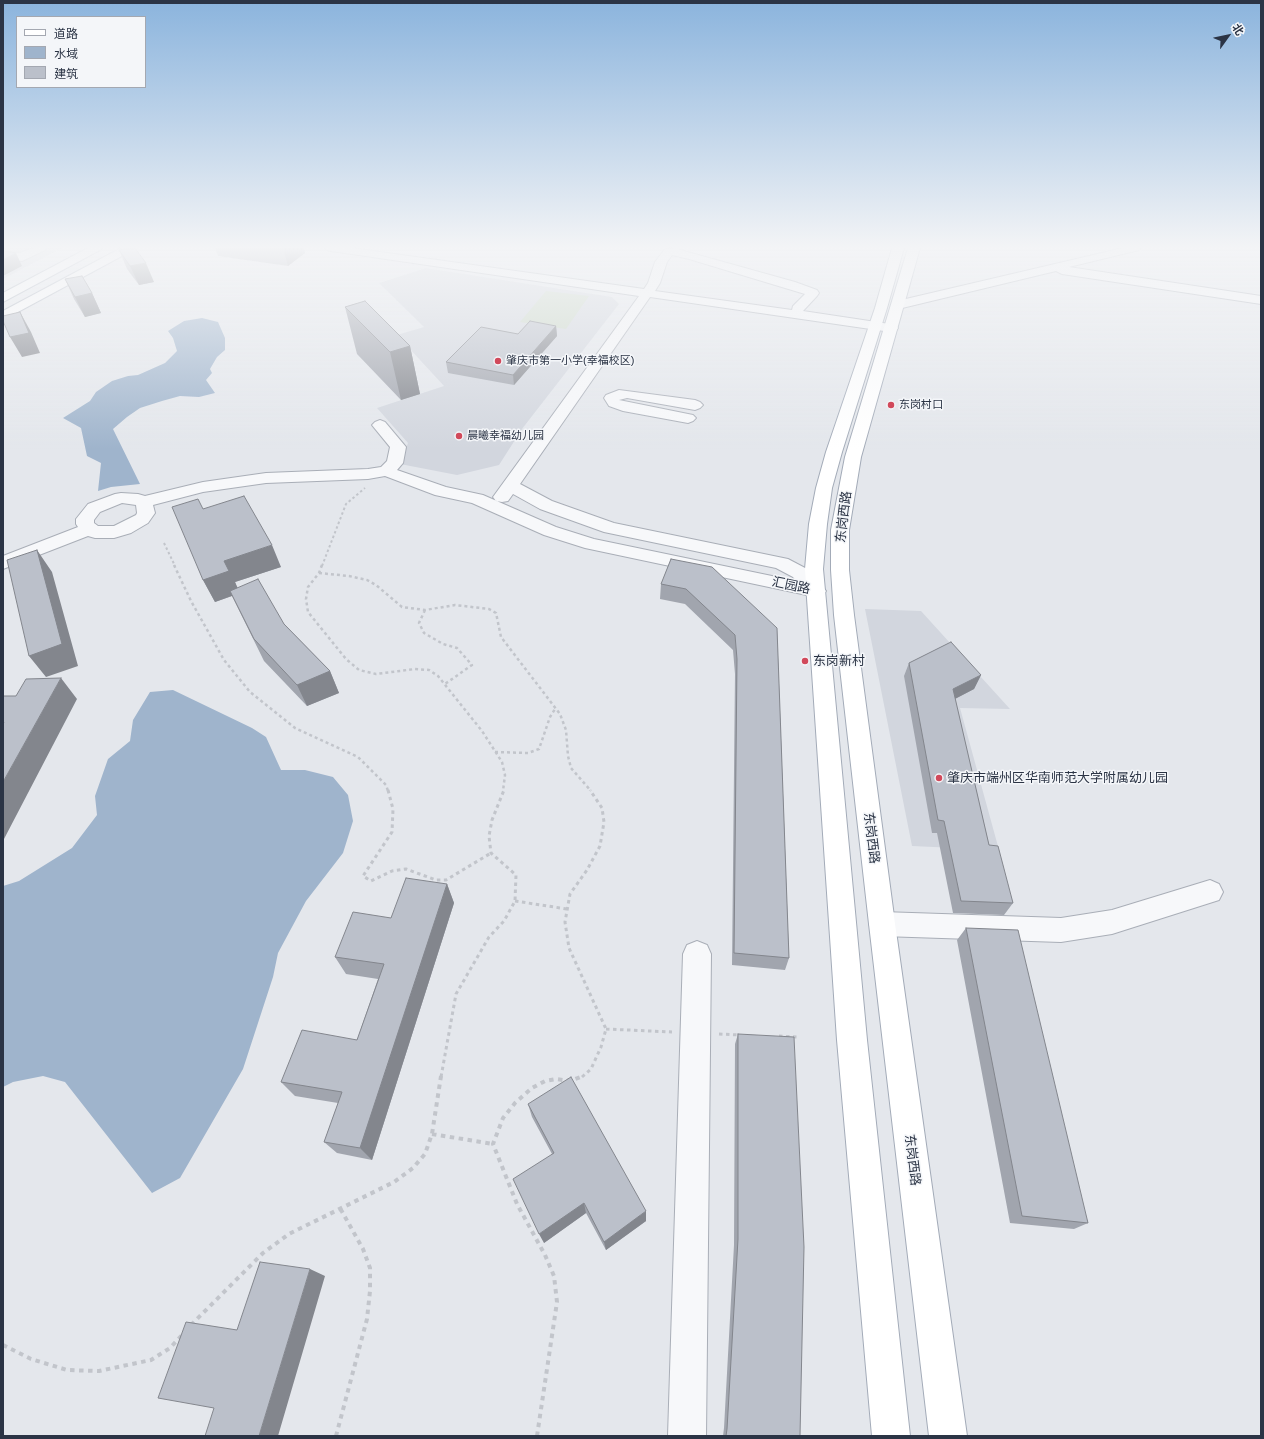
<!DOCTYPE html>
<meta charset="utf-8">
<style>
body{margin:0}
#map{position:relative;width:1264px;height:1439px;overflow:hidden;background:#e4e7ec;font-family:Helvetica,"Noto Sans SC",sans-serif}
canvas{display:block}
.frame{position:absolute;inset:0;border:4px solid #2b3445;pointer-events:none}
.legend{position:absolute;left:16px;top:16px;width:130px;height:72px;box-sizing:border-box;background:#f4f6f9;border:1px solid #a4a8b1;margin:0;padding:5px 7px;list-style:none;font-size:12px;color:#2b3445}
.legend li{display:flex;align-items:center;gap:8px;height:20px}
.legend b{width:20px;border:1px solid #a4a8b1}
.north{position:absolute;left:1208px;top:16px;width:40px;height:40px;-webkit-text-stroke:3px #f4f6f9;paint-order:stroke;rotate:57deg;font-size:11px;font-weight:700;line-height:16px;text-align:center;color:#2b3445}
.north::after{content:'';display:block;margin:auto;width:14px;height:18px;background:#2b3445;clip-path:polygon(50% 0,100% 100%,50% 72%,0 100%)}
</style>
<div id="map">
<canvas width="1264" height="1439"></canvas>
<div class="frame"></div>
<ul class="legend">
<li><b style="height:5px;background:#fff"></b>道路</li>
<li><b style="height:11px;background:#9fb4cc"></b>水域</li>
<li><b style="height:11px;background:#bbc0ca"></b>建筑</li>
</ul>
<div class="north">北</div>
</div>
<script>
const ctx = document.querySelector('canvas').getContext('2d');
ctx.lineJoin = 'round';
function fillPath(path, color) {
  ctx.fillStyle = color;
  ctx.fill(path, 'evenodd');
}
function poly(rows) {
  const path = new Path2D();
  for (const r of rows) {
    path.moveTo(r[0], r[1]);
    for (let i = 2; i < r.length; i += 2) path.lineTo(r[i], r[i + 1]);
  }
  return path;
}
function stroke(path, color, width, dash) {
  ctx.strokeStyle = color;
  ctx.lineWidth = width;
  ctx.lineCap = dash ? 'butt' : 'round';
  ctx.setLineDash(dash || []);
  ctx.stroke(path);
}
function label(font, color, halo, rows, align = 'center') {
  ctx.font = font + ' Helvetica,"Noto Sans SC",sans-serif';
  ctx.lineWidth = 3;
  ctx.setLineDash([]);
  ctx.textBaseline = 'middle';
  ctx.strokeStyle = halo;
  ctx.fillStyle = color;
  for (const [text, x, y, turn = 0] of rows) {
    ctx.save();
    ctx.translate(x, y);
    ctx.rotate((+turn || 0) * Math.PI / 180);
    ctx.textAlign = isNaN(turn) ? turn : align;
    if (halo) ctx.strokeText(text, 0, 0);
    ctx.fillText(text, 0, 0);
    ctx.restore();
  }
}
const built = poly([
 [3,248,62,248,3,279],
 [426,268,612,297,619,304,522,429,499,465,457,475,400,464,408,443,377,408,444,386,397,335,424,327,379,283],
 [865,609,921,611,1010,709,960,708,999,850,912,846]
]);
const green = poly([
 [546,291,589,296,566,329,520,322]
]);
const water = poly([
 [202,318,218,322,225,338,225,350,217,357,210,369,212,373,206,380,215,393,199,397,180,396,162,401,140,408,127,417,113,429,140,484,111,487,98,491,101,463,87,456,81,428,63,418,90,401,96,392,112,381,128,376,138,375,165,363,177,351,173,338,168,331,184,321],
 [173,690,252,728,266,737,281,770,305,770,333,777,348,795,353,821,343,853,306,901,278,953,273,977,243,1069,180,1178,152,1193,65,1082,43,1076,13,1082,3,1087,3,886,19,881,72,848,97,815,95,796,108,759,130,741,133,720,150,692]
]);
const pathFar3 = poly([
 [164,543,175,566],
 [322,566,346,504,365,488]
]);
const pathFar2 = poly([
 [174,565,191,601,224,660,250,692,295,728,358,757,386,785,388,791],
 [322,565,319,573,308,587,306,599,308,612,346,659,359,670,376,674,415,669,429,670,438,676,482,731,502,762,505,775,503,791],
 [319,573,349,576,367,580,376,585,402,607,425,610,455,605,489,609,496,613,501,637,560,714,566,730,568,756,571,768,591,791],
 [425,610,419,623,424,633,443,644,457,648,472,665,445,684],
 [495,752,528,753,539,749,550,717,555,709]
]);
const pathFar1 = poly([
 [388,790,393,809,392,832,363,876,371,881,392,871,406,869,436,880,446,880,491,853],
 [515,901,567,909],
 [606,1029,672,1032],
 [719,1034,740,1035],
 [779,1036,797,1037],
 [441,1077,456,994,489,937,504,921,515,901,516,875,491,853,489,836,492,820,504,790],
 [582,1077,591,1069,601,1047,606,1029,569,948,565,922,570,894,587,870,600,846,604,822,602,808,590,790]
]);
const path = poly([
 [432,1134,493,1144],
 [191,1325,263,1253,289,1234,394,1182,413,1168,425,1154,432,1134,441,1076],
 [3,1345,31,1359,67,1370,99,1371,151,1360,170,1348,184,1333],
 [336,1436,367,1319,370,1291,370,1268,363,1249,340,1208],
 [537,1436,557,1302,554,1276,545,1255,517,1204,493,1144,503,1118,515,1103,532,1088,545,1081,556,1079,570,1081,583,1076]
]);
const minor = poly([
 [33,248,47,248,45,250,22,261,3,259,3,251,20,253,33,248],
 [325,248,352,248,644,289,648,283,655,262,665,249,677,248,677,249,795,282,817,290,819,293,817,296,803,311,896,325,898,328,896,331,891,332,650,297,520,484,552,501,614,523,788,559,807,569,826,591,823,596,816,597,585,548,544,535,472,503,435,495,385,476,368,479,266,483,203,492,153,505,155,513,148,523,131,533,114,538,95,538,88,536,3,569,3,556,78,527,76,524,76,519,88,504,115,494,121,493,138,494,145,496,203,482,266,473,368,469,381,467,387,461,390,447,372,425,375,422,380,420,385,422,406,447,403,463,397,470,446,487,483,495,556,527,594,539,796,581,793,577,776,568,604,532,540,509,513,494,508,501,502,502,496,501,493,497,639,296,331,251,327,250,325,248],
 [672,255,689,259,805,294,793,306,792,310,655,291,660,283,667,262,672,255],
 [122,503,136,505,137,513,136,515,114,526,98,526,94,523,94,520,100,512,122,503],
 [1123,248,1141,248,1139,250,1069,267,1261,296,1261,304,1062,274,1056,271,898,309,893,308,892,305,893,302,1123,248],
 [619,390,695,400,700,402,703,405,700,408,695,410,627,398,619,400,693,415,696,418,693,421,688,423,623,411,609,406,604,398,606,395,619,390],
 [1210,880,1219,884,1223,892,1219,900,1112,934,1061,942,882,936,873,933,869,924,873,915,882,912,1061,918,1112,910,1210,880],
 [697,941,707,945,711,954,706,1436,668,1436,683,954,687,945,697,941]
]);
const major = poly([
 [88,248,102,248,100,250,3,302,3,293,88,248],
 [121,248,135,248,133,250,3,320,3,311,121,248],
 [892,248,904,248,887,308,842,452,832,488,827,524,823,569,867,1040,910,1436,872,1436,837,1040,805,569,809,524,816,488,826,452,875,308,892,248],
 [908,248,920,248,861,457,849,530,849,570,854,615,895,924,967,1436,929,1436,869,924,834,615,831,570,831,530,845,457,908,248]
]);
const wall = poly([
 [215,248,304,248,305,253,288,266,218,256],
 [119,250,154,282,139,285,127,269],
 [65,279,92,293,101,313,85,317,74,299],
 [345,307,410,346,420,394,401,400,357,354],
 [556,326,557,336,514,385,448,373,446,362],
 [203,509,281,567,235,582,237,588,284,624,330,671,339,693,307,706,264,661,232,596,215,602,203,580],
 [671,559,777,628,789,958,785,970,732,965,735,674,733,650,685,604,660,599,661,584],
 [909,663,981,675,974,689,955,699,989,845,1013,903,1004,915,953,913,937,833,932,833,904,676],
 [447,884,454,903,372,1160,337,1153,324,1142,338,1103,295,1096,281,1082,357,1040,378,979,346,974,335,957,391,918],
 [966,928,1088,1223,1074,1229,1010,1223,957,940],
 [738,1034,800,1436,723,1436,724,1428,734,1245,735,1044],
 [528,1104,646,1221,606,1250,586,1213,544,1243,552,1154,532,1117]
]);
const shadedWall = poly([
 [283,248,304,248,305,253,288,266],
 [16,253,22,266,3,276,3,260],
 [146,263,154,282,139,285,130,266],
 [92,293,101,313,85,317,75,297],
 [20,312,31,332,40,353,22,357,10,337],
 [556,326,557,336,514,385,513,375],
 [410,346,420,394,401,400,390,352],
 [272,545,281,567,235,582,240,593,215,602,203,580,224,561],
 [37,550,52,572,78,666,46,677,29,656],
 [330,671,339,693,307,706,297,685],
 [981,675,974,689,947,703,953,689],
 [61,678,77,699,4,839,3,839,3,782],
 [447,884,454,903,372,1160,360,1148],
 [584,1203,586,1213,544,1243,539,1234],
 [646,1211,646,1221,606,1250,604,1242],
 [310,1269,325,1276,278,1436,259,1436]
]);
const building = poly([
 [131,248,135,248,146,263,130,266,119,250,131,248],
 [3,251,16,253,3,260,3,251],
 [82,276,92,293,75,297,65,279,82,276],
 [365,301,410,346,390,352,345,307,365,301],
 [20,312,29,333,10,337,3,321,3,316,20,312],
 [530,321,556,326,513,375,446,362,481,327,518,334,530,321],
 [244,496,272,545,224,561,229,571,203,580,172,507,198,499,203,509,244,496],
 [37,550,62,644,29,656,7,560,37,550],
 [671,559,712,567,777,628,789,958,734,953,737,659,735,635,686,589,661,584,671,559],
 [258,579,284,624,330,671,297,685,254,639,230,591,258,579],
 [951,642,981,675,953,689,989,845,998,846,1013,903,961,901,944,821,938,820,909,663,951,642],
 [61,678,3,782,3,724,4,722,3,722,3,696,16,696,26,679,61,678],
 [406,878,447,884,360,1148,324,1142,342,1092,281,1082,302,1030,357,1040,384,964,335,957,353,912,391,918,406,878],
 [966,928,1018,930,1088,1223,1022,1216,966,928],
 [738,1034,794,1037,804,1247,800,1436,726,1436,727,1429,738,1239,738,1034],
 [571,1077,646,1211,604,1242,584,1203,539,1234,513,1179,554,1153,528,1104,571,1077],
 [260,1262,310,1269,259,1436,205,1436,214,1408,158,1398,186,1322,237,1330,260,1262]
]);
const markers = [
 [498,361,4,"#d1495b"],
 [891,405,4,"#d1495b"],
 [459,436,4,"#d1495b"],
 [805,661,4,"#d1495b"],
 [939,778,4,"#d1495b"]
];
const farPoinames = [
 ["肇庆市第一小学(幸福校区)",506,361],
 ["东岗村口",899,405],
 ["晨曦幸福幼儿园",467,436]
];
const streetNames = [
 ["东岗西路",844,517,-83],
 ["汇园路",791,586,12],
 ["东岗西路",871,838,83],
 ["东岗西路",912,1160,83]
];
const poiNames = [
 ["东岗新村",813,661],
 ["肇庆市端州区华南师范大学附属幼儿园",947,778]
];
fillPath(built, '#d2d6de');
fillPath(green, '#c9d6c5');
fillPath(water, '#9fb4cc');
stroke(minor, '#a9aeb7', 2);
stroke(major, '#a3abb8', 2);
stroke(pathFar3, '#c2c5cb', 2, [2.5, 2.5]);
stroke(pathFar2, '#c2c5cb', 2.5, [3, 3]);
stroke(pathFar1, '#c2c5cb', 3, [3.5, 3.5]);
stroke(path, '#c2c5cb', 4, [4.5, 4.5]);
fillPath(minor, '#f7f8fa');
fillPath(major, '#fff');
fillPath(wall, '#a1a5ae');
fillPath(shadedWall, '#83868d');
fillPath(building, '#bbc0ca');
stroke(building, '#83868d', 1);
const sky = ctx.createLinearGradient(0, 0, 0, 449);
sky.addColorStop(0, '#8bb4dd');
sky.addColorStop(0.55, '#f3f4f6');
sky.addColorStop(1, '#f3f4f600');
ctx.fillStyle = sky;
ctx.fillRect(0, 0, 1264, 449);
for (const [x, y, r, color] of markers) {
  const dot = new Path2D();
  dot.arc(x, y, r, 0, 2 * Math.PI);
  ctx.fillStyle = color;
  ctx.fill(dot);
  stroke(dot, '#f4f6f9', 1.5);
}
label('11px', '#2b3445', '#f4f6f9', farPoinames, 'left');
label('13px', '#2b3445', '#f4f6f9', streetNames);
label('13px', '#2b3445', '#f4f6f9', poiNames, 'left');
</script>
